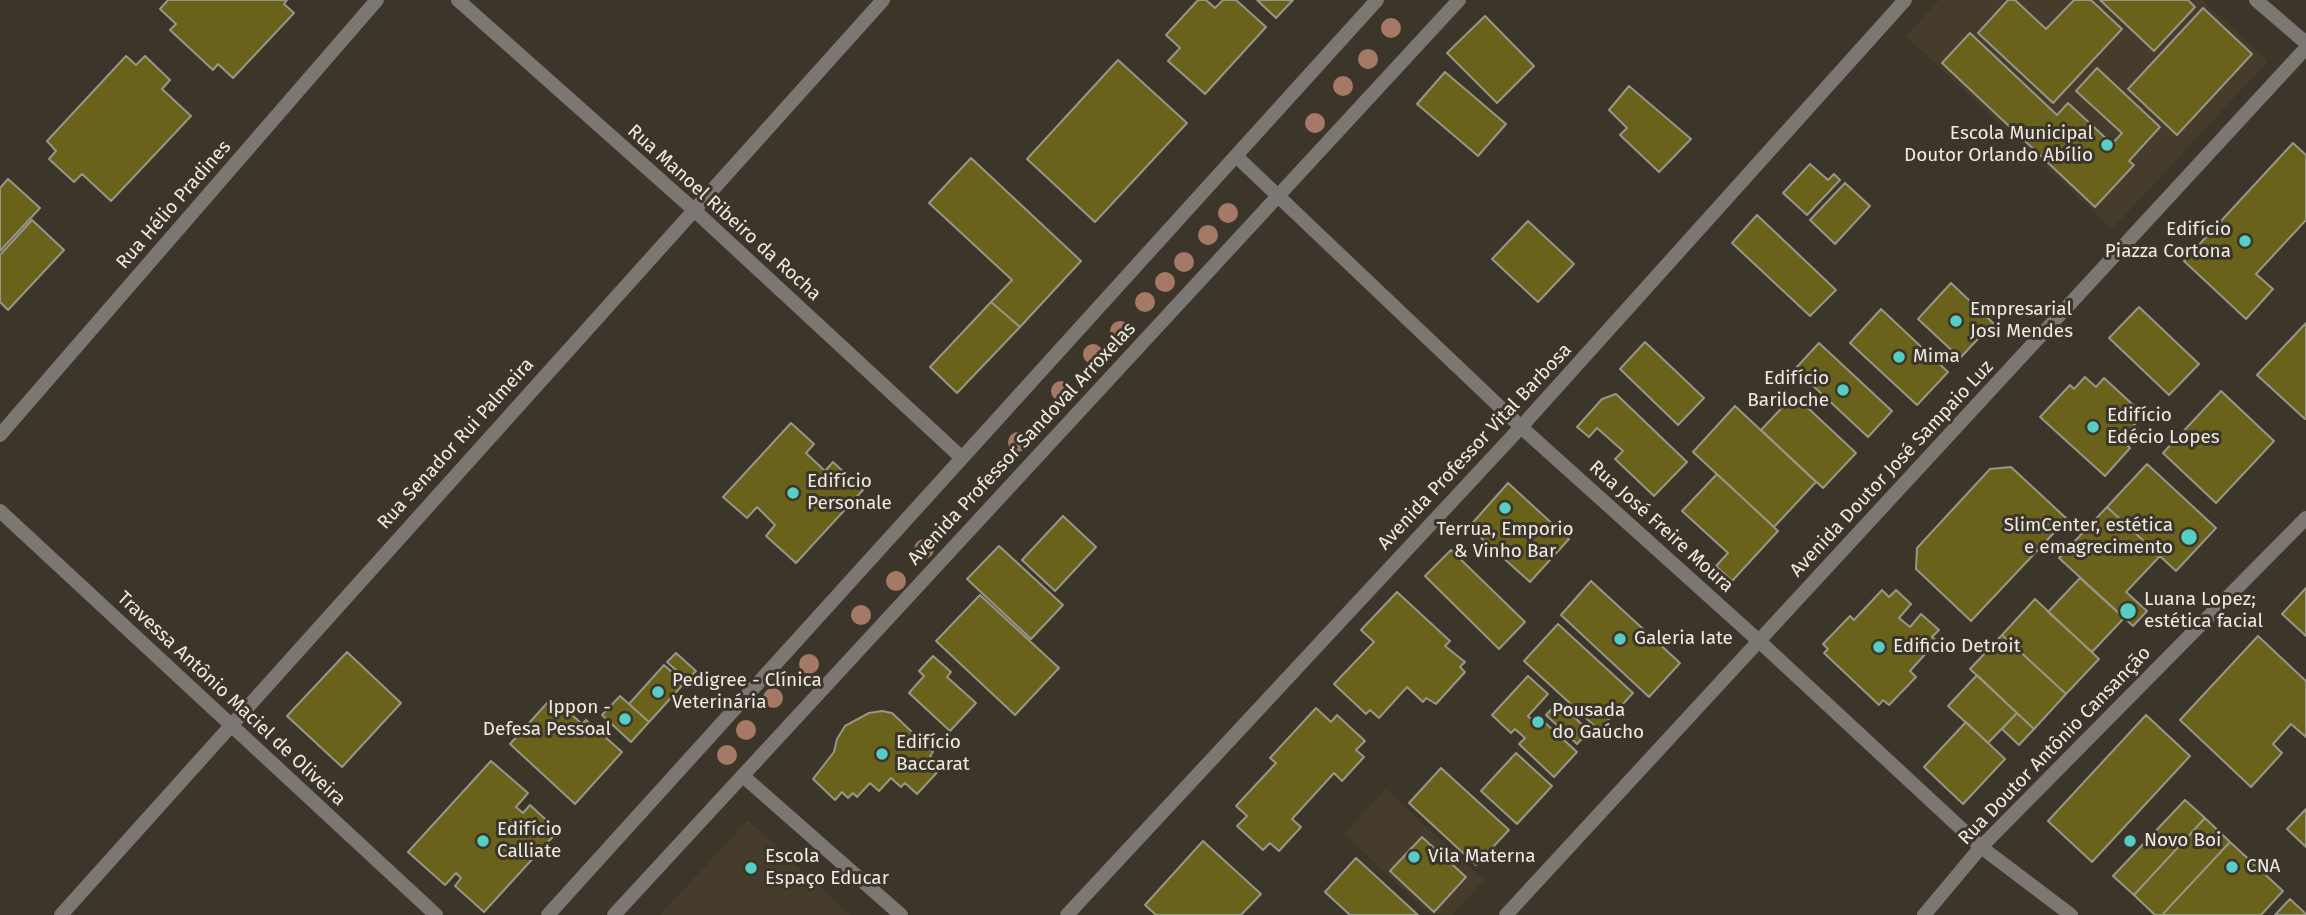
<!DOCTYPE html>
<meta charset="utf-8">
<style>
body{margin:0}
canvas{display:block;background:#3b352a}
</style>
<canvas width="2306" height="915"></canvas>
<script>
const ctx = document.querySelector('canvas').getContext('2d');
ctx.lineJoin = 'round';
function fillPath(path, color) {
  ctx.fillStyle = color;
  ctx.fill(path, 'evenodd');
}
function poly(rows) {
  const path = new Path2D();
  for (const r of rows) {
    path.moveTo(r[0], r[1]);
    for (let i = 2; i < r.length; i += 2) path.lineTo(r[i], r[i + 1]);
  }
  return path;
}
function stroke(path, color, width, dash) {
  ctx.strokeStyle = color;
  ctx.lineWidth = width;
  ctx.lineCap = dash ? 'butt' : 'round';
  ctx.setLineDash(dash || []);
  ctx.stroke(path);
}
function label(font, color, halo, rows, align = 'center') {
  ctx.font = font + ' "Fira Sans",sans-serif';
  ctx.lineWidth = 6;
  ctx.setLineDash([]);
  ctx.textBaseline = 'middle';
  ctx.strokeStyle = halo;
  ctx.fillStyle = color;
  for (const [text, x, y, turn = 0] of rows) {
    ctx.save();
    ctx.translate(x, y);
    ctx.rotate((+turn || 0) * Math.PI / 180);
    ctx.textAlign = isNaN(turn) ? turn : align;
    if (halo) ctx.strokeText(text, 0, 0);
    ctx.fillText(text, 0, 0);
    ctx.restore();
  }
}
const built = poly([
 [1939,0,2202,0,2268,61,2112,229,1906,36],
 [1386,789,1484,880,1452,915,1431,915,1344,834],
 [748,820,850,915,660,915]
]);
const building = poly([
 [168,0,287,0,284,4,294,13,233,78,218,64,213,70,170,30,176,24,160,9,168,0],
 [1198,0,1206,0,1215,8,1223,0,1236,0,1266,27,1205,94,1168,61,1180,48,1166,35,1198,0],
 [1257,0,1293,0,1276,18,1257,0],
 [2008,0,2015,0,2046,29,2074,0,2091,0,2122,29,2053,103,1978,33,2008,0],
 [2100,0,2188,0,2195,7,2154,51,2100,0],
 [2203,8,2252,54,2177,135,2128,89,2203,8],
 [1485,16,1534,66,1497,103,1447,53,1485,16],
 [1970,33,2057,115,2068,103,2112,144,2122,133,2076,91,2097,68,2160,127,2129,161,2134,165,2095,207,1942,63,1970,33],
 [126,56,136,65,145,56,170,80,162,89,191,116,111,201,82,174,74,182,49,159,56,151,47,141,126,56],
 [1118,60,1187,123,1095,222,1027,159,1118,60],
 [1445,72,1506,124,1478,156,1417,104,1445,72],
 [1629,86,1691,139,1659,172,1620,135,1627,128,1609,110,1629,86],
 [2293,143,2306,155,2306,220,2256,274,2273,289,2246,319,2184,261,2293,143],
 [971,158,1081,261,1020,327,991,302,1012,280,929,203,971,158],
 [1810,164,1828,180,1834,174,1840,180,1807,215,1783,193,1810,164],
 [8,179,40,208,0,251,0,188,8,179],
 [1845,183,1870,206,1835,244,1810,220,1845,183],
 [1757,215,1836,290,1810,316,1732,243,1757,215],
 [32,220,64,250,8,310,0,302,0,255,32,220],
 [1528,221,1574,264,1538,302,1492,259,1528,221],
 [1951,283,1993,323,1960,358,1918,319,1951,283],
 [991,302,1020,327,957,393,930,367,991,302],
 [2139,307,2199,364,2169,395,2109,338,2139,307],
 [1881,309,1948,372,1917,405,1850,343,1881,309],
 [2306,323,2306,418,2305,419,2257,375,2306,323],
 [1645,342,1704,398,1678,425,1620,369,1645,342],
 [1819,343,1892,411,1868,437,1795,369,1819,343],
 [2085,377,2096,387,2104,378,2144,415,2134,425,2138,429,2125,443,2130,448,2105,476,2040,417,2070,385,2074,389,2085,377],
 [2221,391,2274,441,2216,503,2163,453,2221,391],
 [1616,394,1687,462,1654,496,1615,459,1623,451,1597,428,1589,437,1577,427,1602,399,1616,394],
 [1794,395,1856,453,1823,488,1761,430,1794,395],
 [1735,406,1816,482,1774,527,1693,452,1735,406],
 [791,423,814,444,806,453,825,471,833,462,863,490,796,563,766,536,775,525,757,507,747,518,723,497,791,423],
 [2147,464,2216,528,2176,571,2107,507,2147,464],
 [2011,467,2067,519,1971,621,1916,569,1917,548,1990,469,2011,467],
 [1717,474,1778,531,1732,581,1716,566,1728,553,1682,511,1717,474],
 [1508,483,1569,539,1530,582,1469,527,1508,483],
 [2107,507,2160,556,2126,592,2147,611,2133,626,2059,558,2107,507],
 [1063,516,1096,547,1055,591,1022,560,1063,516],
 [999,546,1063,605,1031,639,967,579,999,546],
 [1451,550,1525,622,1499,649,1425,576,1451,550],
 [2080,578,2124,618,2092,652,2048,612,2080,578],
 [1591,581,1680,663,1649,697,1561,615,1591,581],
 [2306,588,2306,636,2282,614,2306,588],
 [1882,590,1889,597,1896,590,1911,604,1899,618,1910,627,1921,614,1939,630,1932,637,1937,641,1910,671,1916,677,1889,705,1883,700,1879,705,1824,653,1828,649,1823,644,1850,616,1854,620,1882,590],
 [1397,592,1450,641,1445,646,1465,662,1460,667,1465,672,1436,704,1426,698,1423,702,1407,687,1379,718,1370,710,1366,714,1334,684,1374,642,1361,630,1397,592],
 [980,595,1059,668,1015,715,936,641,980,595],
 [2035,599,2099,659,2066,694,2002,635,2035,599],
 [1558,624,1633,693,1599,730,1524,661,1558,624],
 [2002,635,2066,694,2034,729,1970,669,2002,635],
 [2258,636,2306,681,2306,737,2291,724,2273,744,2282,753,2251,787,2180,720,2258,636],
 [347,652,401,703,342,767,287,716,347,652],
 [676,653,696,671,687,680,667,662,676,653],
 [933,656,951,672,947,677,976,703,950,731,909,693,924,676,919,671,933,656],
 [664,665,674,674,677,672,687,680,649,722,629,704,664,665],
 [1977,675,2017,713,1988,743,1948,706,1977,675],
 [1528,676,1548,694,1528,716,1537,725,1542,720,1577,752,1554,777,1519,744,1525,738,1515,729,1511,733,1492,715,1528,676],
 [620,696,649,722,631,742,602,715,620,696],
 [548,702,556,709,560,704,582,724,586,720,622,752,575,804,510,744,548,702],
 [1558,702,1589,731,1577,744,1546,715,1558,702],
 [1316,708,1331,722,1337,715,1365,741,1356,750,1364,757,1342,781,1334,773,1292,819,1301,827,1279,851,1270,843,1263,850,1237,826,1247,816,1236,806,1276,763,1270,758,1316,708],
 [882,711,892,713,933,752,930,756,942,767,917,794,905,783,901,787,891,778,879,791,870,783,857,797,853,793,848,798,842,792,835,800,813,779,834,752,837,739,845,726,869,713,882,711],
 [2017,713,2034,729,2019,745,2002,729,2017,713],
 [2146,715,2190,756,2092,862,2048,821,2146,715],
 [1966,722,2005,759,1963,804,1924,767,1966,722],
 [1516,753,1552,786,1517,824,1481,791,1516,753],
 [491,761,528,793,516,807,523,813,530,805,558,831,484,912,455,886,461,878,456,873,445,885,408,852,491,761],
 [1441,768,1509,830,1476,865,1409,803,1441,768],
 [2185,800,2205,818,2134,895,2113,876,2185,800],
 [2306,809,2306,847,2287,829,2306,809],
 [2205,818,2230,842,2162,915,2155,915,2134,895,2205,818],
 [1422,837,1466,877,1434,912,1390,871,1422,837],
 [1203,841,1261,894,1241,915,1156,915,1145,905,1203,841],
 [2230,842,2283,891,2261,915,2162,915,2230,842],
 [1356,858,1418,915,1350,915,1325,892,1356,858],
 [2290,899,2306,914,2306,915,2275,915,2290,899]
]);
const minor = poly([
 [2256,0,2306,43],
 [1236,156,1521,427,1759,641,1981,847,2071,915],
 [0,435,377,0],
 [743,776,901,915],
 [61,915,883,0],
 [1067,915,1521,427,1905,0],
 [1506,915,2306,48],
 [1924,915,1981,847,2306,518]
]);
const tertiary = poly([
 [458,0,693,209,962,458],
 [0,511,436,915],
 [548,915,1377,0],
 [614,915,1459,0]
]);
const trees = [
 [1391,28],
 [1368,59],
 [1343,86],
 [1315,123],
 [1228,213],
 [1208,235],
 [1184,262],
 [1165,282],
 [1145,302],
 [1120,331],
 [1093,354],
 [1061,391],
 [1018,442],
 [924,549],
 [896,581],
 [861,615],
 [809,664],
 [773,698],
 [746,730],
 [727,755]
];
const markers = [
 [2107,145,7,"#56cec3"],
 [2245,241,7,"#56cec3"],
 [1956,321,7,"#56cec3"],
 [1899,357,7,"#56cec3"],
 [1843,390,7,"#56cec3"],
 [2093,427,7,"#56cec3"],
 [793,493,7,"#56cec3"],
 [1505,508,7,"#56cec3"],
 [2189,537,9,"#56cec3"],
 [2128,611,9,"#56cec3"],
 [1620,639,7,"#56cec3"],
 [1879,647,7,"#56cec3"],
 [658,692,7,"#56cec3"],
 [625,719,7,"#56cec3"],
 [1538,722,7,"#56cec3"],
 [882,754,7,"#56cec3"],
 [483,841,7,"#56cec3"],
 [2130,841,7,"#56cec3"],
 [1414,857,7,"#56cec3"],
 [2232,867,7,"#56cec3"],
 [751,868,7,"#56cec3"]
];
const poiNames = [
 ["Escola Municipal",2093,134,"right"],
 ["Doutor Orlando Abílio",2093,156,"right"],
 ["Edifício",2231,230,"right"],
 ["Piazza Cortona",2231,252,"right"],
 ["Empresarial",1970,310],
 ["Josi Mendes",1970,332],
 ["Mima",1913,357],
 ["Edifício",1829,379,"right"],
 ["Bariloche",1829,401,"right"],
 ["Edifício",2107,416],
 ["Edécio Lopes",2107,438],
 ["Edifício",807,482],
 ["Personale",807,504],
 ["SlimCenter, estética",2173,526,"right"],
 ["e emagrecimento",2173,548,"right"],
 ["Terrua, Emporio",1505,530,"center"],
 ["& Vinho Bar",1505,552,"center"],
 ["Luana Lopez;",2144,600],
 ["estética facial",2144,622],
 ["Galeria Iate",1634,639],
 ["Edificio Detroit",1893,647],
 ["Pedigree - Clínica",672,681],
 ["Veterinária",672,703],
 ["Ippon -",611,708,"right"],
 ["Defesa Pessoal",611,730,"right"],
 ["Pousada",1552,711],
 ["do Gaúcho",1552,733],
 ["Edifício",896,743],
 ["Baccarat",896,765],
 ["Edifício",497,830],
 ["Calliate",497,852],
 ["Novo Boi",2144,841],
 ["Escola",765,857],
 ["Espaço Educar",765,879],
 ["Vila Materna",1428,857],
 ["CNA",2246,867]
];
const streetNames = [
 ["Rua Hélio Pradines",174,205,-49],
 ["Rua Manoel Ribeiro da Rocha",724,213,42],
 ["Rua Senador Rui Palmeira",456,444,-48],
 ["Avenida Professor Sandoval Arroxelas",1022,444,-47],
 ["Avenida Professor Vital Barbosa",1475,447,-47],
 ["Avenida Doutor José Sampaio Luz",1892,469,-47],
 ["Rua José Freire Moura",1661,527,42],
 ["Travessa Antônio Maciel de Oliveira",231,699,43],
 ["Rua Doutor Antônio Cansanção",2055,746,-46]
];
fillPath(built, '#463c2b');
fillPath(building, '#6a621b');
stroke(building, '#979687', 2);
stroke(minor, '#7c7772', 14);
stroke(tertiary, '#7c7772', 14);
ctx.fillStyle = '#a57965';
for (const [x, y] of trees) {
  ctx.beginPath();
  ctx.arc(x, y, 10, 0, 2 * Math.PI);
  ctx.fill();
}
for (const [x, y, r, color] of markers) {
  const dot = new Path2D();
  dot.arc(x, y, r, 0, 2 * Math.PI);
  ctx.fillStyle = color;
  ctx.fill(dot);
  stroke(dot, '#3b352a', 2.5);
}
label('19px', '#efebe3', '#3b352a', poiNames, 'left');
label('19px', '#efebe3', '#3b352a', streetNames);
</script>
